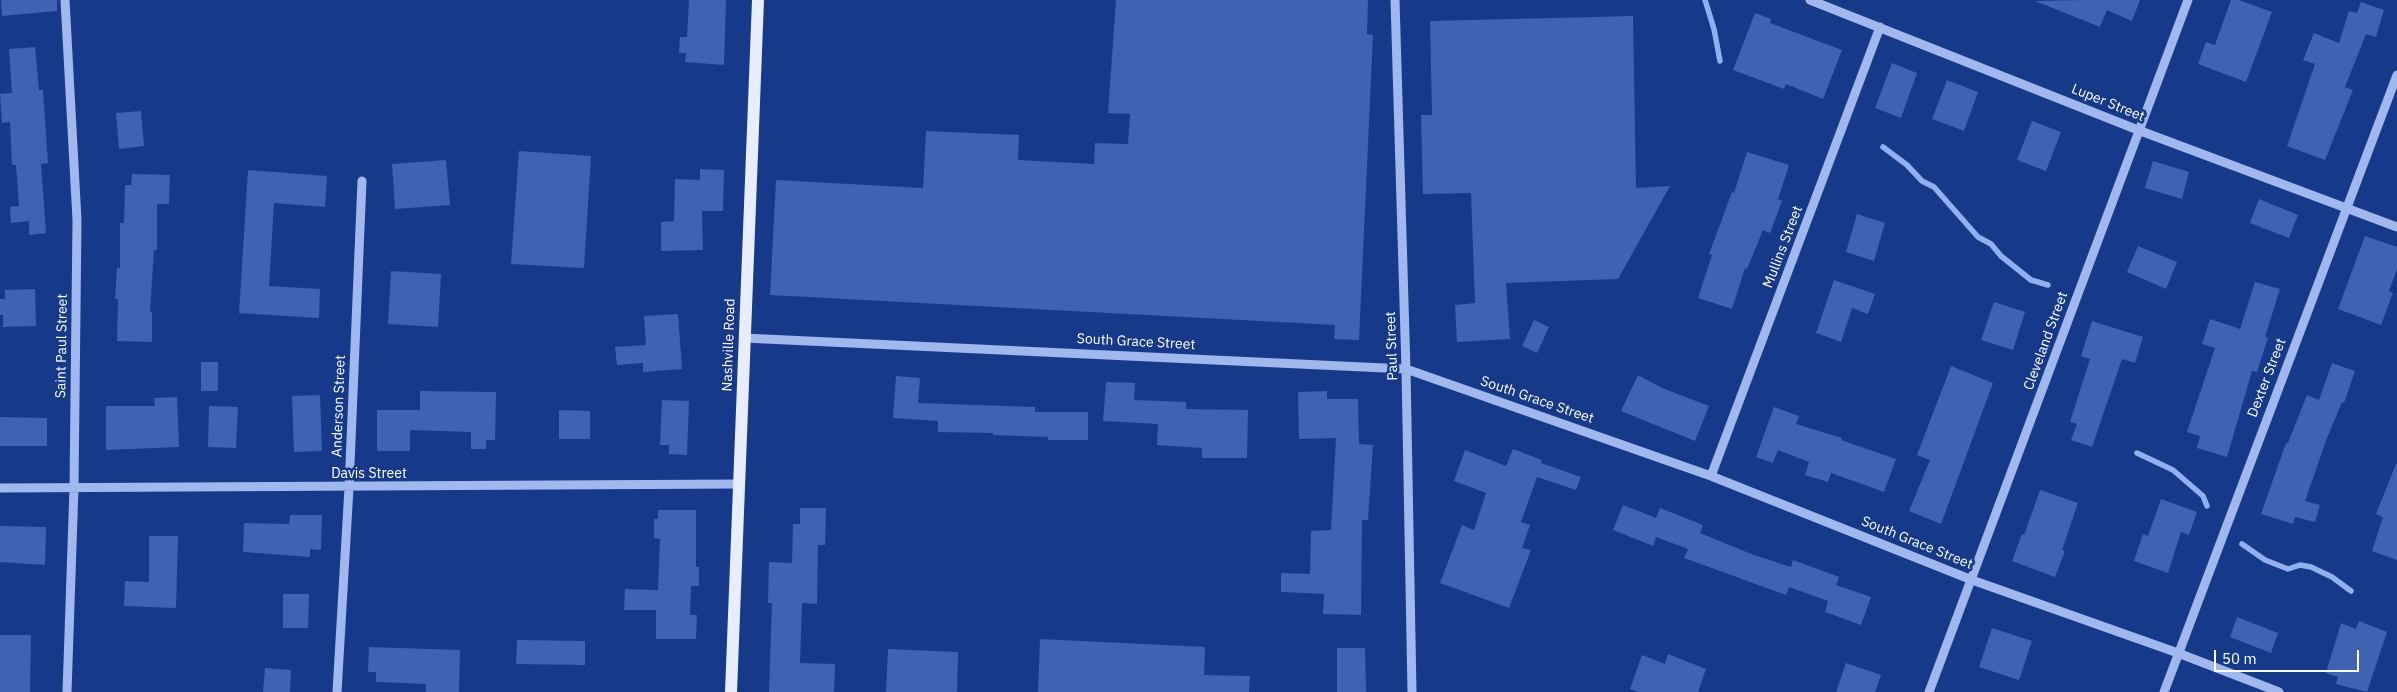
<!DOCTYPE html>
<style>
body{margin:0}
#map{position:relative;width:2397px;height:692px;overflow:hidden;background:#17398a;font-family:"IBM Plex Sans",sans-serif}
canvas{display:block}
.scale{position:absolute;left:2214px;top:650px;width:145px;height:22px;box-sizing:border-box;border:2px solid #fff;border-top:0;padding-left:6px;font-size:15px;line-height:18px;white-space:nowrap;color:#fff;-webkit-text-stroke:4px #17398a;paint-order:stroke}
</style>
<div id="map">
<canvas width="2397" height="692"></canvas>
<div class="scale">50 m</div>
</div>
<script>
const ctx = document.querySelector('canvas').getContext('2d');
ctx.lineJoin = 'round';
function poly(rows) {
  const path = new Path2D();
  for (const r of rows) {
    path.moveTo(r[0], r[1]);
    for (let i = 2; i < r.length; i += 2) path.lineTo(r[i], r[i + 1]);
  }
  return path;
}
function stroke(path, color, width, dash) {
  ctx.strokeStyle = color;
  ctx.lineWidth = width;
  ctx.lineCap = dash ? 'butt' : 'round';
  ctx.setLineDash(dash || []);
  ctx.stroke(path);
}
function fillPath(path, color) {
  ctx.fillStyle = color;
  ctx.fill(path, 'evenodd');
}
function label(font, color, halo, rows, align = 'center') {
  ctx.font = font + ' "IBM Plex Sans",sans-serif';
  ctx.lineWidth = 5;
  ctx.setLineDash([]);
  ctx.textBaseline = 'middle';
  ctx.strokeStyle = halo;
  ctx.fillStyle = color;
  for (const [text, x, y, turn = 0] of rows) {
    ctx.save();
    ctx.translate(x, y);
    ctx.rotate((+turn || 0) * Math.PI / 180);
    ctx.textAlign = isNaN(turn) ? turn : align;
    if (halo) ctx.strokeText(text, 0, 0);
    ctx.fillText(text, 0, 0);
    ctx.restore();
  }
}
const stream = poly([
 [1705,0,1714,29,1720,61],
 [1883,147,1907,165,1922,181,1934,187,1978,237,1991,244,2001,256,2031,280,2048,285],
 [2137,453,2173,470,2203,496,2207,506],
 [2242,544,2265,560,2288,569,2300,565,2311,567,2332,577,2351,591]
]);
const building = poly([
 [1,0,57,0,57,11,2,16],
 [689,0,726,0,724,65,685,62,686,53,679,53,680,37,687,37],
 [1116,0,1368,0,1367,34,1373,35,1359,340,1334,339,1335,325,770,295,776,180,923,188,926,131,1019,135,1018,160,1094,164,1095,143,1128,144,1130,114,1108,113],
 [2083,0,2140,0,2132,21,2107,10,2100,27,2035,1],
 [2231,0,2239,0,2272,12,2246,82,2198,64,2206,42,2215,45],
 [2361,2,2384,10,2376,37,2366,34,2345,87,2353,90,2325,160,2287,146,2315,64,2303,60,2314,33,2339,43,2349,11,2357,13],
 [1755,13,1771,19,1770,23,1842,50,1823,99,1786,84,1784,89,1733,70],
 [1633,16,1636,188,1670,186,1618,279,1506,283,1510,339,1457,342,1455,305,1475,303,1471,193,1423,194,1421,115,1432,115,1430,21],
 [35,47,39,90,43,90,48,163,41,164,46,233,29,235,29,221,11,223,10,207,19,206,16,165,12,165,10,122,2,123,0,94,12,93,9,49],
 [1892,63,1917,73,1901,118,1875,108],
 [1947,80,1978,92,1964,131,1932,119],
 [141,111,144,146,119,149,116,113],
 [2032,121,2061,132,2046,171,2017,160],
 [519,151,591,156,584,268,511,264],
 [1747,152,1789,165,1778,199,1782,201,1770,233,1763,230,1747,269,1745,268,1732,309,1698,298,1712,255,1709,254,1732,192,1734,193],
 [446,160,450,205,395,209,392,164],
 [2153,161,2189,172,2182,199,2145,188],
 [700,169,724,170,723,211,702,211,703,250,661,251,661,222,674,221,675,179,700,180],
 [248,170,327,176,325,207,274,203,269,286,320,289,319,318,239,313],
 [132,174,170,175,169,204,157,204,157,250,154,250,150,312,152,312,152,342,117,341,118,299,115,299,117,268,120,268,120,223,124,223,125,185,131,185],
 [2259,199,2298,215,2289,238,2250,223],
 [1857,214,1885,223,1874,261,1846,252],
 [2365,236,2397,247,2397,269,2389,291,2393,293,2381,325,2338,309],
 [2138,246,2177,262,2166,289,2127,272],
 [391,271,441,274,438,327,388,324],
 [1834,280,1875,294,1868,314,1852,308,1841,342,1816,333],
 [2255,282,2280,289,2265,337,2268,338,2257,372,2252,371,2227,457,2197,448,2200,436,2187,432,2215,348,2202,344,2210,319,2240,329],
 [35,289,36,326,3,327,3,315,0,315,0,299,5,299,5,290],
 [1994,302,2025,312,2013,350,1981,340],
 [678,314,682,369,643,372,643,363,617,365,615,347,646,345,644,316],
 [1534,320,1549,327,1537,353,1522,346],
 [2092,321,2143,337,2135,363,2122,359,2092,447,2071,440,2077,424,2070,422,2090,359,2081,356],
 [201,362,218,362,218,391,201,391],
 [2332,363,2355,371,2344,403,2342,402,2327,438,2305,501,2320,505,2315,522,2295,517,2293,524,2261,514,2286,443,2288,443,2307,395,2319,400],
 [1951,366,1993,383,1941,524,1909,511,1930,460,1917,455],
 [1638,375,1662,388,1709,406,1695,441,1621,411],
 [896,376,920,378,918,403,1035,407,1035,412,1088,412,1088,440,1048,440,1048,437,993,435,993,433,938,432,938,421,893,418],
 [1106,382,1135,383,1134,400,1186,402,1186,409,1248,410,1247,458,1202,458,1202,448,1157,445,1158,424,1103,421],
 [420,391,496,392,495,440,486,440,486,449,471,449,471,432,410,430,410,451,377,451,377,410,420,410],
 [1327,391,1327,399,1358,399,1359,444,1373,445,1368,520,1362,520,1361,615,1323,614,1324,594,1281,592,1281,573,1310,574,1311,531,1331,530,1336,438,1299,439,1298,392],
 [320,395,322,451,294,452,292,396],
 [177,397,179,447,106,450,106,406,155,406,154,398],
 [662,400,689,401,687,455,669,454,669,445,660,445],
 [209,406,238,407,236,448,208,447],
 [1774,407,1799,416,1796,424,1842,438,1841,440,1896,459,1884,492,1831,473,1828,482,1805,475,1809,462,1778,450,1773,463,1756,457],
 [559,410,590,411,590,439,559,439],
 [0,417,47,418,47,446,0,446],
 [1513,449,1542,460,1541,463,1581,477,1576,490,1537,477,1521,522,1530,525,1522,548,1531,550,1509,608,1440,583,1462,525,1474,530,1486,493,1454,481,1465,450,1506,466],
 [2396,464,2397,464,2397,560,2372,551,2383,517,2376,514],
 [2040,490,2078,503,2062,550,2065,551,2055,577,2012,561,2022,534,2024,535],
 [2161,499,2197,512,2189,535,2181,532,2168,573,2134,561,2143,534,2148,536],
 [1623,505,1656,518,1660,508,1703,525,1700,533,1754,555,1791,567,1793,560,1839,577,1836,585,1871,597,1861,625,1825,612,1828,601,1789,587,1786,595,1684,558,1688,549,1656,537,1653,546,1613,530],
 [800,508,826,508,825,545,818,545,817,604,802,603,800,663,835,664,834,692,769,692,772,603,768,603,769,562,792,563,793,524,800,524],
 [658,510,696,510,696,567,699,567,699,586,691,586,690,615,697,615,696,639,656,639,656,610,624,610,625,589,658,590,660,539,654,538,654,519,658,519],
 [290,515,322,515,321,550,310,549,310,557,243,552,244,523,289,524],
 [0,526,46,527,45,565,0,562],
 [149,536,178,536,176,608,124,606,125,581,149,582],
 [283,594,309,594,308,628,283,628],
 [2237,617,2278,633,2271,653,2230,637],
 [2359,621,2387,632,2367,692,2336,684,2338,677,2326,673,2341,623,2356,629],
 [1992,628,2032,641,2019,680,1979,667],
 [0,635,31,635,30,692,0,692],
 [1040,639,1205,647,1204,675,1250,676,1249,692,1038,692],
 [517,640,585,641,585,665,516,664],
 [369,647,460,650,459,692,426,692,426,684,376,682,376,672,368,672],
 [1337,648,1365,648,1366,692,1337,692],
 [888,649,958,652,957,692,886,692],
 [1668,654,1706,669,1698,692,1639,692,1630,689,1642,655,1665,664],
 [1846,663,1881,675,1875,692,1836,692],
 [265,668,291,670,290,692,263,692]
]);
const minor = poly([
 [65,0,77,220,74,488,67,692],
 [1395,0,1406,369,1412,692],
 [1810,0,2138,130,2397,227],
 [744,338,1406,369,1711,476,1972,580,2178,653,2279,692],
 [1711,476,1880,27],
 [0,488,739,484],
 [337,692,349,488,362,181],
 [1929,692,2188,0],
 [2164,692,2397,75]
]);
const major = poly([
 [731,692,758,0]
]);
const streetNames = [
 ["Luper Street",2108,103,22],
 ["Mullins Street",1783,247,-69],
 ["Cleveland Street",2046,341,-70],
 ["South Grace Street",1136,342,3],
 ["Nashville Road",729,345,-88],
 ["Saint Paul Street",62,346,-89],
 ["Paul Street",1392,346,-92],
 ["Dexter Street",2267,378,-69],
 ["South Grace Street",1537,400,19],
 ["Anderson Street",339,406,-88],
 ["Davis Street",369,474],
 ["South Grace Street",1917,543,22]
];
stroke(stream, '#92b0f1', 5.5);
fillPath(building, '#3f62b3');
stroke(minor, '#a0b8ee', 9);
stroke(major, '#e7edff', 12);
label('14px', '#fff', '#17398a', streetNames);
</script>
